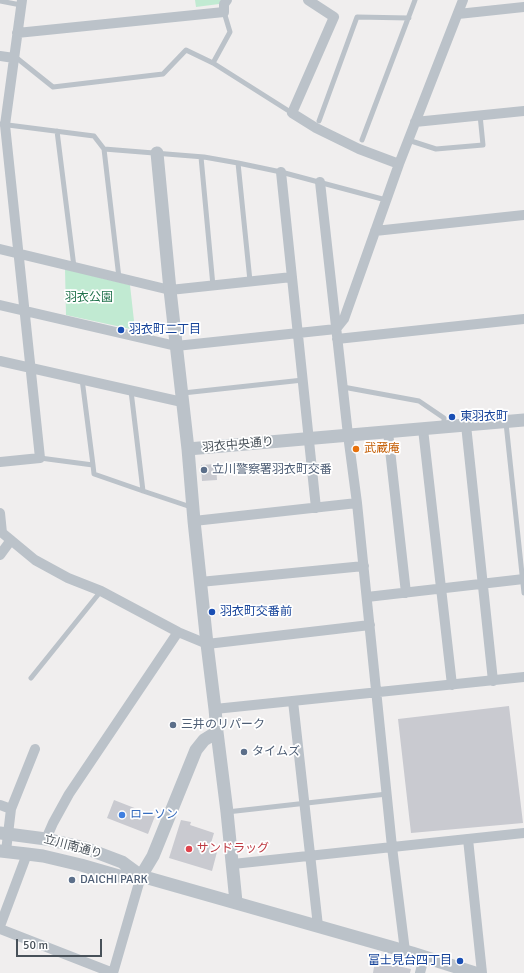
<!DOCTYPE html>
<meta charset="utf-8">
<style>
body{margin:0}
#map{position:relative;width:524px;height:973px;overflow:hidden;background:#f0eeee;font-family:Signika,sans-serif}
canvas{display:block}
.scale{position:absolute;left:16px;top:939px;width:86px;height:18px;box-sizing:border-box;border:2px solid #485159;border-top:0;padding-left:5px;font-size:12px;line-height:14px;white-space:nowrap;color:#485159;-webkit-text-stroke:3px #fff;paint-order:stroke}
</style>
<div id="map">
<canvas width="524" height="973"></canvas>
<div class="scale">50 m</div>
</div>
<script>
const ctx = document.querySelector('canvas').getContext('2d');
ctx.lineJoin = 'round';
function fillPath(path, color) {
  ctx.fillStyle = color;
  ctx.fill(path, 'evenodd');
}
function poly(rows) {
  const path = new Path2D();
  for (const r of rows) {
    path.moveTo(r[0], r[1]);
    for (let i = 2; i < r.length; i += 2) path.lineTo(r[i], r[i + 1]);
  }
  return path;
}
function stroke(path, color, width, dash) {
  ctx.strokeStyle = color;
  ctx.lineWidth = width;
  ctx.lineCap = dash ? 'butt' : 'round';
  ctx.setLineDash(dash || []);
  ctx.stroke(path);
}
function label(font, color, halo, rows, align = 'center') {
  ctx.font = font + ' Signika,"Noto Sans JP",sans-serif';
  ctx.lineWidth = 3.5;
  ctx.setLineDash([]);
  ctx.textBaseline = 'middle';
  ctx.strokeStyle = halo;
  ctx.fillStyle = color;
  for (const [text, x, y, turn = 0] of rows) {
    ctx.save();
    ctx.translate(x, y);
    ctx.rotate((+turn || 0) * Math.PI / 180);
    ctx.textAlign = isNaN(turn) ? turn : align;
    if (halo) ctx.strokeText(text, 0, 0);
    ctx.fillText(text, 0, 0);
    ctx.restore();
  }
}
const green = poly([
 [195,0,221,0,219,4,196,7],
 [65,269,130,285,135,330,66,315]
]);
const building = poly([
 [216,464,217,480,202,481,201,465],
 [509,706,523,823,411,833,398,719],
 [114,800,155,816,148,834,107,818],
 [181,820,191,822,190,825,214,833,209,850,217,852,212,871,169,858],
 [375,961,411,969,410,973,373,973]
]);
const service = poly([
 [0,1,21,5],
 [14,58,18,59,53,87,163,74,186,50,213,63,230,32,224,12],
 [213,63,292,113],
 [319,121,357,17,409,18],
 [0,124,94,136,104,149,204,157,238,163,281,172,386,200],
 [57,131,74,267],
 [362,140,415,0],
 [408,140,436,149,483,145,480,115],
 [104,149,119,278],
 [201,157,213,286],
 [238,163,250,281],
 [82,379,93,465],
 [343,387,419,401,444,418,444,426],
 [131,391,143,491],
 [183,393,303,380],
 [506,423,524,593],
 [40,458,93,465,94,474,143,491,191,507],
 [31,678,101,591],
 [227,812,387,794]
]);
const minor = poly([
 [308,0,334,17,292,113,316,128,359,149,399,164],
 [458,14,524,7],
 [17,33,224,12,224,4,227,0],
 [0,56,14,58],
 [415,122,524,111],
 [281,172,316,508],
 [320,182,348,435,357,503,392,847,405,951],
 [375,231,524,215],
 [0,249,170,290,292,277],
 [0,305,176,346,336,329,344,319,399,164,463,0],
 [337,339,524,319],
 [0,361,182,402],
 [466,425,493,681],
 [423,429,452,685],
 [388,432,406,593],
 [0,462,40,458,5,125,22,0],
 [0,513,2,533],
 [194,521,357,503],
 [0,531,35,560,68,578,101,591,178,632,207,644,370,625],
 [0,555,11,540],
 [200,582,364,566],
 [367,597,524,579],
 [293,701,318,926],
 [215,709,524,677],
 [0,805,11,809],
 [46,839,53,823,69,794,178,632],
 [468,839,482,973],
 [6,851,11,809,35,749],
 [233,864,524,833],
 [0,926,27,854],
 [0,929,113,973],
 [113,973,141,876],
 [420,973,424,957]
]);
const tertiary = poly([
 [157,153,170,290,188,449,194,521,207,644,215,709,217,732,227,812,236,902],
 [188,449,524,420],
 [0,833,46,839,85,848,122,862,141,876],
 [0,851,27,854,43,856,81,865,119,876,141,876,412,953,475,973],
 [141,876,153,856,196,750,204,740,217,732]
]);
const markers = [
 [121,330,4,"#1a4fb4"],
 [452,417,4,"#1a4fb4"],
 [356,449,4,"#e8710a"],
 [204,470,4,"#5c6f8a"],
 [212,612,4,"#1a4fb4"],
 [173,725,4,"#5c6f8a"],
 [244,752,4,"#5c6f8a"],
 [122,815,4,"#3f7fe0"],
 [189,849,4,"#e0444e"],
 [72,880,4,"#5c6f8a"],
 [460,961,4,"#1a4fb4"]
];
const parkNames = [
 ["羽衣公園",89,298]
];
const transitNames = [
 ["羽衣町二丁目",129,330],
 ["東羽衣町",460,417],
 ["羽衣町交番前",220,612],
 ["富士見台四丁目",452,961,"right"]
];
const streetNames = [
 ["羽衣中央通り",238,445,-5],
 ["立川南通り",73,847,15]
];
const foodNames = [
 ["武蔵庵",364,449]
];
const serviceNames = [
 ["立川警察署羽衣町交番",212,470],
 ["三井のリパーク",181,725],
 ["タイムズ",252,752],
 ["DAICHI PARK",80,880]
];
const shopNames = [
 ["ローソン",130,815]
];
const healthNames = [
 ["サンドラッグ",197,849]
];
fillPath(green, '#c1ead2');
fillPath(building, '#c9cad0');
stroke(service, '#bbc2c9', 5);
stroke(minor, '#bbc2c9', 10);
stroke(tertiary, '#bbc2c9', 13);
for (const [x, y, r, color] of markers) {
  const dot = new Path2D();
  dot.arc(x, y, r, 0, 2 * Math.PI);
  ctx.fillStyle = color;
  ctx.fill(dot);
  stroke(dot, '#fff', 1.5);
}
label('12px', '#21724c', '#fff', parkNames);
label('12px', '#164399', '#fff', transitNames, 'left');
label('12px', '#485159', '#fff', streetNames);
label('12px', '#c56008', '#fff', foodNames, 'left');
label('12px', '#4e5e75', '#fff', serviceNames, 'left');
label('12px', '#366cbe', '#fff', shopNames, 'left');
label('12px', '#be3a42', '#fff', healthNames, 'left');
</script>
